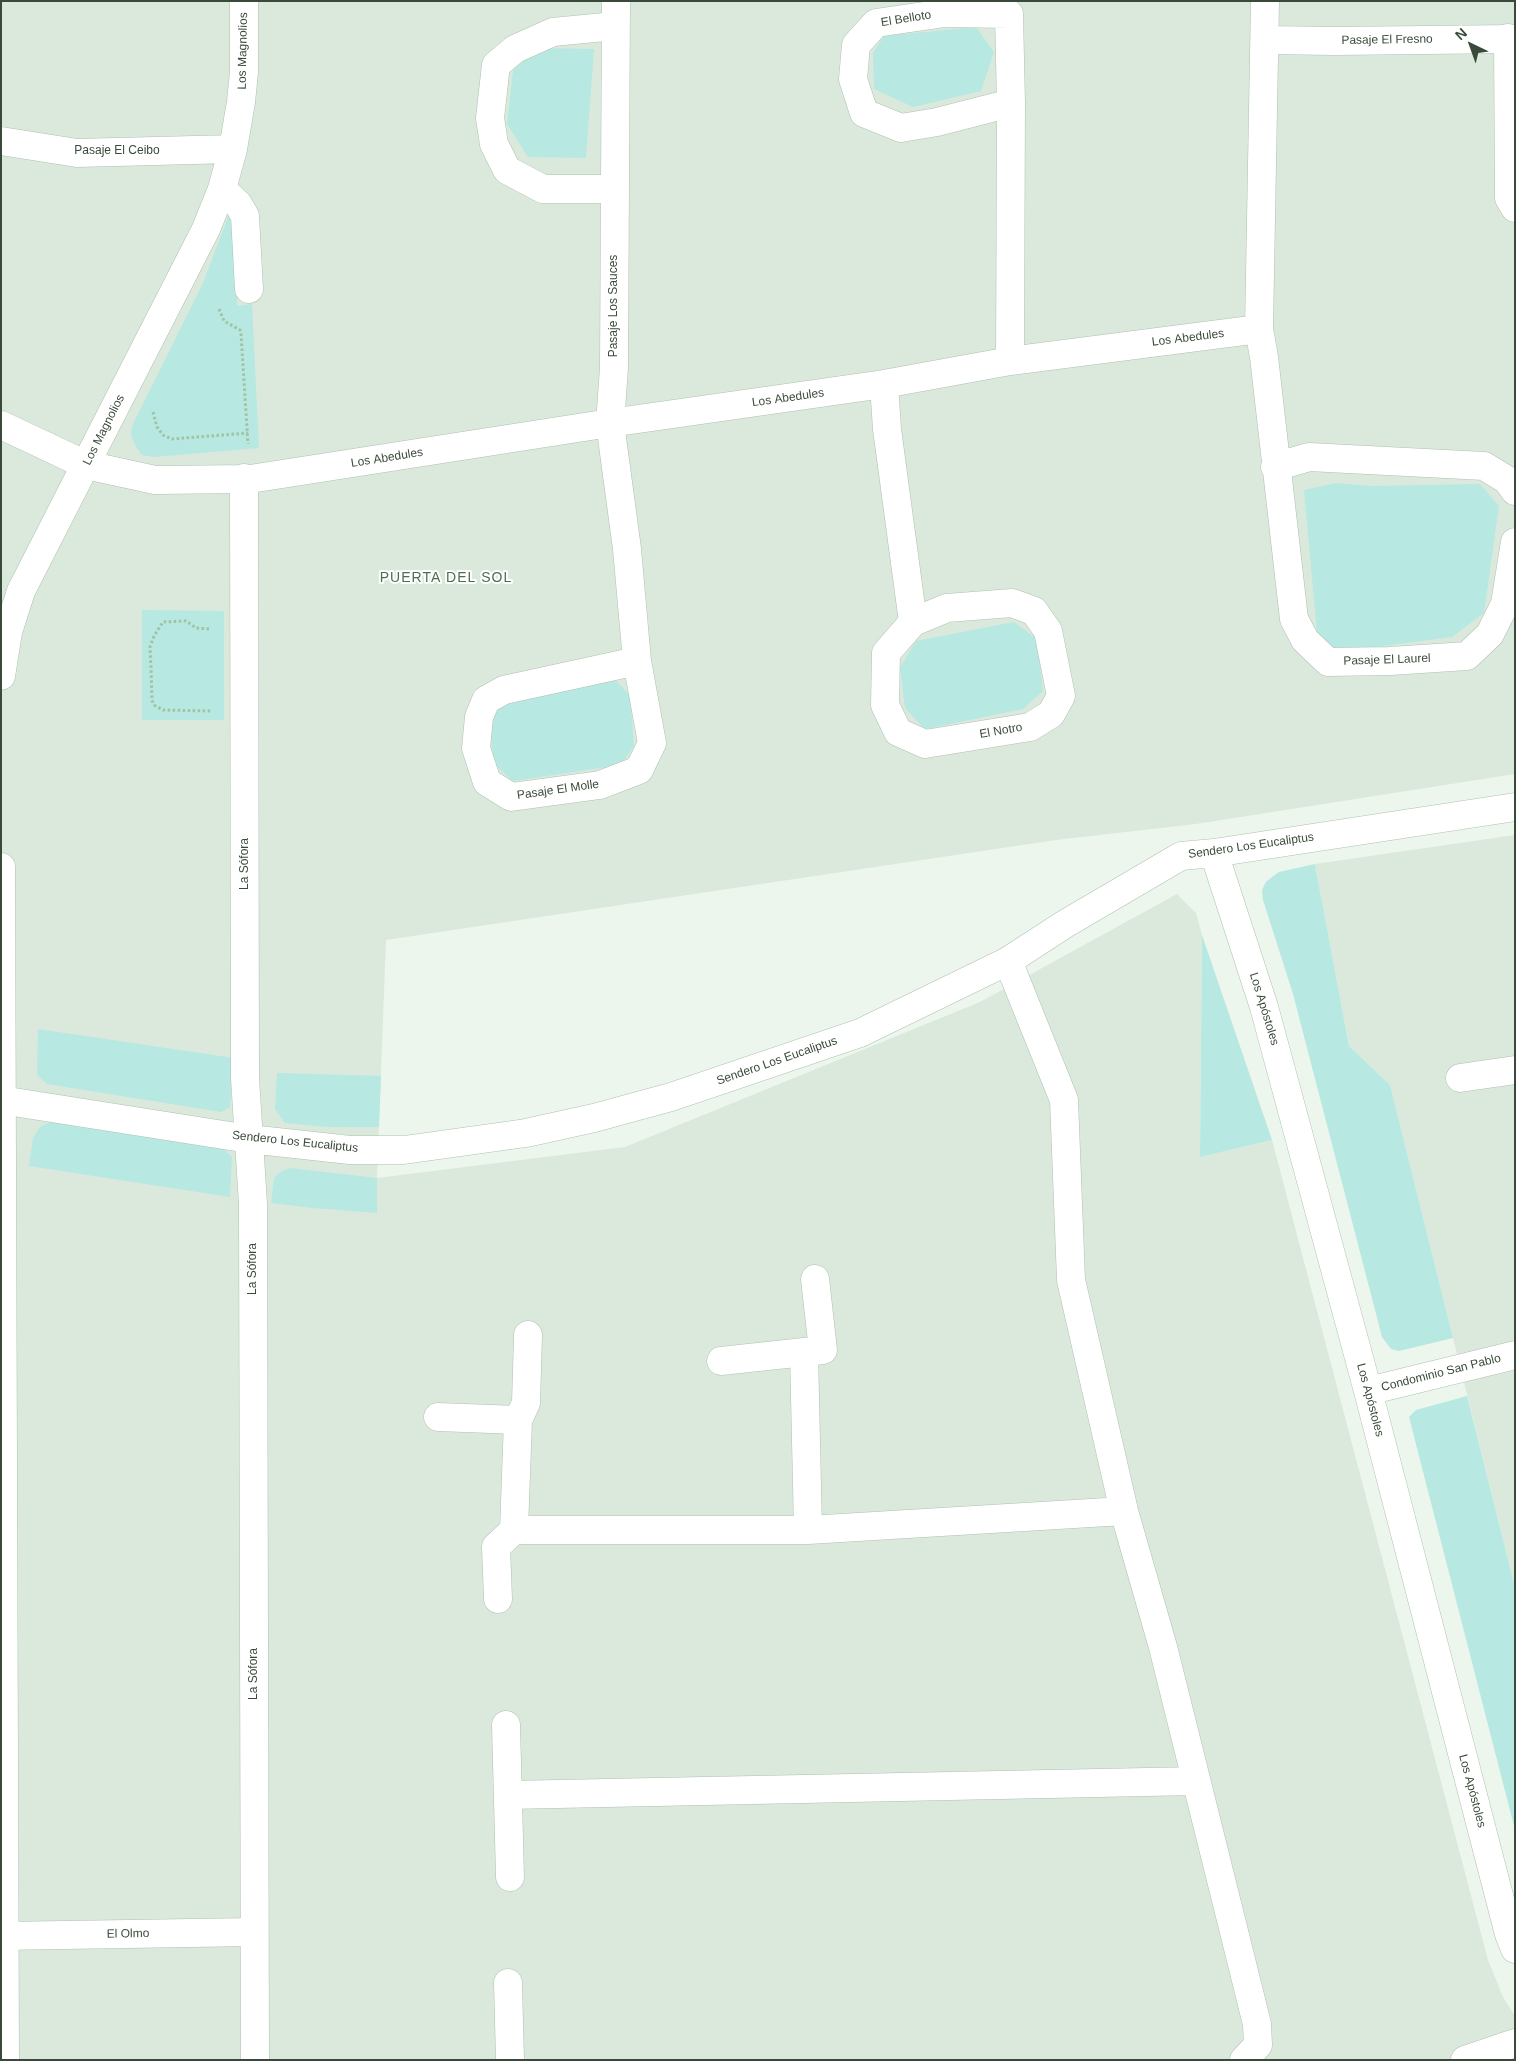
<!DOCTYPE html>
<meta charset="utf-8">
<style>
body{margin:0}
#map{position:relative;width:1516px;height:2061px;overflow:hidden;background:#ecf6ed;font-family:Arial,sans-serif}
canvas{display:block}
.frame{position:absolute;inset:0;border:2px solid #394a3a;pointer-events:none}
.north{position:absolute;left:1446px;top:20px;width:50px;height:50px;-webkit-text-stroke:4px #fff;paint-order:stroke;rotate:318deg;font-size:14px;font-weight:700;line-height:20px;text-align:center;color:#394a3a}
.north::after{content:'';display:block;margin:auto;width:18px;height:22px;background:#394a3a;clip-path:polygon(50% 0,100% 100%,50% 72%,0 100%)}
</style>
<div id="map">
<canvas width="1516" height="2061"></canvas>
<div class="frame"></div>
<div class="north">N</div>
</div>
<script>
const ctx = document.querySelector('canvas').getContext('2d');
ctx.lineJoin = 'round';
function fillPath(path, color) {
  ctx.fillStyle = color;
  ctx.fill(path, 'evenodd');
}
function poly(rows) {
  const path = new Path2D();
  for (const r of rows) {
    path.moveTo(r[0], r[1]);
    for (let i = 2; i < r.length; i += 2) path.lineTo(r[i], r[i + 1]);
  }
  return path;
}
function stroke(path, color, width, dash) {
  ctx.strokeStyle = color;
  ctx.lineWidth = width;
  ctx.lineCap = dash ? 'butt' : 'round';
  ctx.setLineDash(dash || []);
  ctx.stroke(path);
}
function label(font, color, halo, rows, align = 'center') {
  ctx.font = font + ' Arial,sans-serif';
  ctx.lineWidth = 4;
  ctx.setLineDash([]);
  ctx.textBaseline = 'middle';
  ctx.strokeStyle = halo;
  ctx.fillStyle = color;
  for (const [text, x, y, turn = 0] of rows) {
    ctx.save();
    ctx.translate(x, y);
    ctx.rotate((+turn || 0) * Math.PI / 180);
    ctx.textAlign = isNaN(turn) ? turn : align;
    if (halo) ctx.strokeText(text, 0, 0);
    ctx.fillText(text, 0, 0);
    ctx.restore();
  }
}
const residential = poly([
 [1,1,1515,1,1515,774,1196,824,1056,840,386,940,377,1178,625,1147,980,1002,1177,894,1196,913,1202,935,1200,1157,1272,1140,1488,1960,1503,1997,1515,2016,1515,2060,1,2060],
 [1515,835,1515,1587,1390,1085,1349,1046,1315,864]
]);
const green = poly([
 [976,27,994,52,981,91,913,107,874,89,873,53,884,36],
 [535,48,594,49,586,158,528,157,507,124,514,62],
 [230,212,235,216,237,306,252,304,259,448,154,457,142,455,136,447,131,435,132,426,203,283],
 [1336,483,1371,486,1480,484,1499,506,1484,613,1452,637,1338,652,1317,633,1304,490],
 [142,610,224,611,224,720,142,720],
 [1014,622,1037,639,1043,691,1023,709,925,729,905,708,900,668,916,641],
 [614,679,630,695,634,746,621,765,513,781,494,764,489,720,505,699],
 [1315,864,1349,1046,1390,1085,1453,1338,1399,1351,1391,1349,1382,1337,1293,994,1263,900,1262,890,1266,882,1272,877,1279,872],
 [1202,935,1272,1140,1200,1157],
 [38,1029,234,1058,230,1107,221,1112,47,1084,37,1075],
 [277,1073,381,1076,379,1127,328,1127,285,1123,275,1109],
 [50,1122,223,1148,232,1157,230,1197,29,1166,33,1138,40,1127],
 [290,1168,377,1178,377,1213,313,1208,271,1203,274,1178,280,1172],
 [1467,1396,1515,1587,1515,1830,1409,1417,1416,1410]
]);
const path = poly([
 [219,309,224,321,240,330,241,334,248,444],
 [153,412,157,427,163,435,172,439,248,433],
 [209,629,196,628,186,621,163,622,154,636,150,647,151,668,152,700,154,705,163,710,211,711]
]);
const street = poly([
 [616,1,614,368,610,423,627,549,637,661,652,743,639,770,600,785,511,797,487,782,476,748,479,717,486,700,504,690,637,661],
 [1265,1,1259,329,1264,357,1294,619,1305,640,1328,662,1390,661,1467,656,1490,634,1505,604,1515,542],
 [1508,38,1509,198,1515,208],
 [1265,40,1334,41,1515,39],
 [1,141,77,153,233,149],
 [222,189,238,204,245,216,249,289],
 [614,189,543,189,507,170,494,144,490,118,496,65,515,49,553,32,615,26],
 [1010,361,1011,103,1009,14,945,13,876,23,856,45,853,79,864,113,901,128,937,122,1011,103],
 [884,384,887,429,913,622,886,653,885,705,898,732,925,744,1030,727,1051,714,1061,696,1048,631,1034,611,1012,603,947,608,913,622],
 [1,425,86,465,155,480,250,479,610,423,884,384,1010,361,1259,329],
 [1275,467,1309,457,1484,466,1507,480,1515,491],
 [244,478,245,1078,253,1204,255,2060],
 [1,676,8,632,21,591,206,229,222,189,233,149,241,102,244,72,244,1],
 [1214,853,1264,1007,1368,1391,1509,1934,1515,1949],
 [1,867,5,2060],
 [1008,961,1064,1100,1071,1280,1124,1511,1163,1647,1257,2024,1258,2045,1244,2060],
 [1460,1078,1515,1070],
 [1,1100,249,1139,350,1150,404,1150,526,1133,594,1118,671,1097,860,1033,1008,961,1065,924,1181,856,1214,853,1515,807],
 [804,1352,808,1530],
 [721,1361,823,1350,815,1279],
 [1368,1391,1515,1355],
 [438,1417,518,1420,526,1403,528,1335],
 [518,1420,514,1530,808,1530,1124,1511],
 [498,1599,496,1547,514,1530],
 [506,1725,510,1877],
 [508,1795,1196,1781],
 [1,1936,254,1932],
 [508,1983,510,2060],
 [1465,2060,1515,2043]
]);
const streetNames = [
 ["El Belloto",906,19,-9],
 ["Pasaje El Fresno",1387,40,-1],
 ["Los Magnolios",243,51,-89],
 ["Pasaje El Ceibo",117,151],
 ["Pasaje Los Sauces",614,306,-90],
 ["Los Abedules",1188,338,-7],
 ["Los Abedules",788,398,-8],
 ["Los Magnolios",104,430,-63],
 ["Los Abedules",387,458,-9],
 ["Pasaje El Laurel",1387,660,-2],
 ["El Notro",1001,731,-10],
 ["Pasaje El Molle",558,790,-8],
 ["Sendero Los Eucaliptus",1251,846,-8],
 ["La Sófora",245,864,-90],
 ["Los Apóstoles",1264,1009,73],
 ["Sendero Los Eucaliptus",777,1061,-19],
 ["Sendero Los Eucaliptus",295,1142,6],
 ["La Sófora",253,1269,-90],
 ["Condominio San Pablo",1441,1373,-14],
 ["Los Apóstoles",1370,1400,75],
 ["La Sófora",254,1674,-90],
 ["Los Apóstoles",1472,1791,75],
 ["El Olmo",128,1934,-1]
];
const neighbourhoodNames = [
 ["PUERTA DEL SOL",446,578]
];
fillPath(residential, '#dae9dc');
fillPath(green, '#b7e8e1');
stroke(street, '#afc1b0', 29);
stroke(path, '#a0c3a2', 3, [2.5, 2.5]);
stroke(street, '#fff', 28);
label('12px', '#394a3a', '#fff', streetNames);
ctx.letterSpacing = '1px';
label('14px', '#516d51', '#fff', neighbourhoodNames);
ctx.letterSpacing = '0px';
</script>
